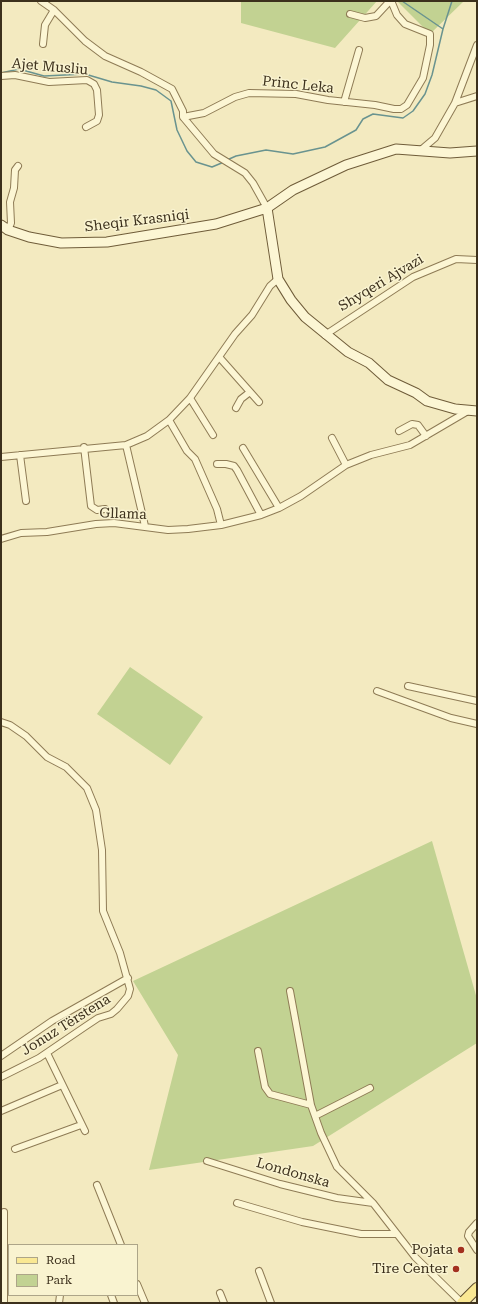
<!DOCTYPE html>
<meta charset="utf-8">
<style>
body{margin:0}
#map{position:relative;width:478px;height:1304px;overflow:hidden;background:#f3eac0;font-family:"Roboto Serif",serif}
canvas{display:block}
.frame{position:absolute;inset:0;border:2px solid #3c301c;pointer-events:none}
.legend{position:absolute;left:8px;top:1244px;width:130px;height:52px;box-sizing:border-box;background:#f9f3d0;border:1px solid #ada588;margin:0;padding:5px 7px;list-style:none;font-size:12px;color:#3c301c}
.legend li{display:flex;align-items:center;gap:8px;height:20px}
.legend b{width:20px;border:1px solid #ada588}
</style>
<div id="map">
<canvas width="478" height="1304"></canvas>
<div class="frame"></div>
<ul class="legend">
<li><b style="height:5px;background:#fae893"></b>Road</li>
<li><b style="height:11px;background:#c2d292"></b>Park</li>
</ul>
</div>
<script>
const ctx = document.querySelector('canvas').getContext('2d');
ctx.lineJoin = 'round';
function fillPath(path, color) {
  ctx.fillStyle = color;
  ctx.fill(path, 'evenodd');
}
function poly(rows) {
  const path = new Path2D();
  for (const r of rows) {
    path.moveTo(r[0], r[1]);
    for (let i = 2; i < r.length; i += 2) path.lineTo(r[i], r[i + 1]);
  }
  return path;
}
function stroke(path, color, width, dash) {
  ctx.strokeStyle = color;
  ctx.lineWidth = width;
  ctx.lineCap = dash ? 'butt' : 'round';
  ctx.setLineDash(dash || []);
  ctx.stroke(path);
}
function label(font, color, halo, rows, align = 'center') {
  ctx.font = font + ' "Roboto Serif",serif';
  ctx.lineWidth = 3;
  ctx.setLineDash([]);
  ctx.textBaseline = 'middle';
  ctx.strokeStyle = halo;
  ctx.fillStyle = color;
  for (const [text, x, y, turn = 0] of rows) {
    ctx.save();
    ctx.translate(x, y);
    ctx.rotate((+turn || 0) * Math.PI / 180);
    ctx.textAlign = isNaN(turn) ? turn : align;
    if (halo) ctx.strokeText(text, 0, 0);
    ctx.fillText(text, 0, 0);
    ctx.restore();
  }
}
const green = poly([
 [241,1,377,1,335,48,241,23],
 [397,1,464,1,430,34],
 [130,667,203,717,170,765,97,714],
 [432,841,477,999,477,1043,313,1146,149,1170,178,1055,133,981]
]);
const stream = poly([
 [402,1,443,29],
 [1,73,19,69,44,76,85,74,112,82,141,86,156,90,171,101,177,130,187,151,196,162,212,167,224,162],
 [227,160,236,156,266,150,293,154,325,147,356,130,363,119,373,114,403,118,413,111,425,94,432,75,443,29,452,1]
]);
const street = poly([
 [41,1,54,10,85,41,105,56,141,72,172,89,183,111,183,117,214,154,245,173,253,183,267,208],
 [43,44,45,25,54,10],
 [1,76,15,75,49,82,87,80,94,84,97,90,99,115,97,121,86,127],
 [344,102,359,50],
 [455,103,477,96],
 [183,117,204,113,235,97,249,93,296,94,328,100,375,105,394,109,401,109,407,105,423,78,430,45,430,34,405,24,397,15,392,3,389,2,376,16,365,18,350,14],
 [422,149,435,138,455,103,477,45],
 [8,230,11,223,10,202,14,188,15,170,18,166],
 [325,335,413,277,456,259,477,260],
 [220,358,259,402],
 [190,398,213,435],
 [236,408,241,399,250,392],
 [169,420,187,451,195,459,217,509,221,525],
 [399,431,412,424,418,425,426,436],
 [332,438,346,465],
 [126,445,145,526],
 [84,447,91,506,97,510,105,509],
 [243,448,279,508],
 [20,455,26,501],
 [1,457,126,445,147,436,169,420,190,398,235,334,252,315,270,286,278,279],
 [217,464,226,464,234,466,237,470,261,515],
 [1,539,21,533,47,532,96,524,114,523,168,530,188,529,221,525,261,515,279,508,301,496,346,465,371,455,410,445,468,411],
 [408,686,477,701],
 [377,691,451,718,477,724],
 [1,722,10,725,26,736,47,757,66,767,87,788,96,810,102,850,103,911,120,953,130,989,128,996,117,1009,111,1014,98,1018,86,1026,39,1058,1,1077],
 [290,991,311,1105,321,1133,337,1167,373,1203],
 [258,1051,265,1087,270,1094,311,1105],
 [47,1053,85,1131],
 [1,1056,52,1021,128,978],
 [1,1111,62,1085],
 [315,1116,370,1088],
 [15,1149,81,1125],
 [207,1161,280,1184,337,1198,373,1203,415,1257,462,1303],
 [97,1185,121,1245],
 [237,1203,302,1222,361,1234,397,1234],
 [477,1223,469,1232,468,1236,477,1250],
 [259,1271,271,1303],
 [137,1284,145,1303],
 [220,1293,224,1303],
 [111,1295,114,1303],
 [4,1303,4,1212],
 [59,1303,60,1295]
]);
const secondary = poly([
 [267,208,278,279,291,300,305,317,348,352,369,363,388,380,416,393,427,401,455,409,477,411],
 [1,225,8,230,29,237,61,243,107,242,216,224,267,208,293,190,346,165,396,149,450,153,477,151]
]);
const primary = poly([
 [462,1303,477,1288]
]);
const markers = [
 [461,1250,4,"#a3301f"],
 [456,1269,4,"#a3301f"]
];
const streetNames = [
 ["Ajet Musliu",50,67,5],
 ["Princ Leka",298,85,6],
 ["Sheqir Krasniqi",137,221,-7],
 ["Shyqeri Ajvazi",381,283,-31],
 ["Gllama",123,514,2],
 ["Jonuz Tërstena",66,1025,-32],
 ["Londonska",293,1173,16]
];
const poiNames = [
 ["Pojata",453,1250],
 ["Tire Center",448,1269]
];
fillPath(green, '#c2d292');
stroke(stream, '#69938f', 1.5);
stroke(street, '#8e7b55', 8);
stroke(secondary, '#6f5c39', 11);
stroke(primary, '#5b482a', 12);
stroke(street, '#fcf6d4', 6);
stroke(secondary, '#fcf6d4', 9);
stroke(primary, '#fae893', 10);
for (const [x, y, r, color] of markers) {
  const dot = new Path2D();
  dot.arc(x, y, r, 0, 2 * Math.PI);
  ctx.fillStyle = color;
  ctx.fill(dot);
  stroke(dot, '#f9f3d0', 1.5);
}
label('14px', '#3c301c', '#f9f3d0', streetNames);
label('14px', '#3c301c', '#f9f3d0', poiNames, 'right');
</script>
